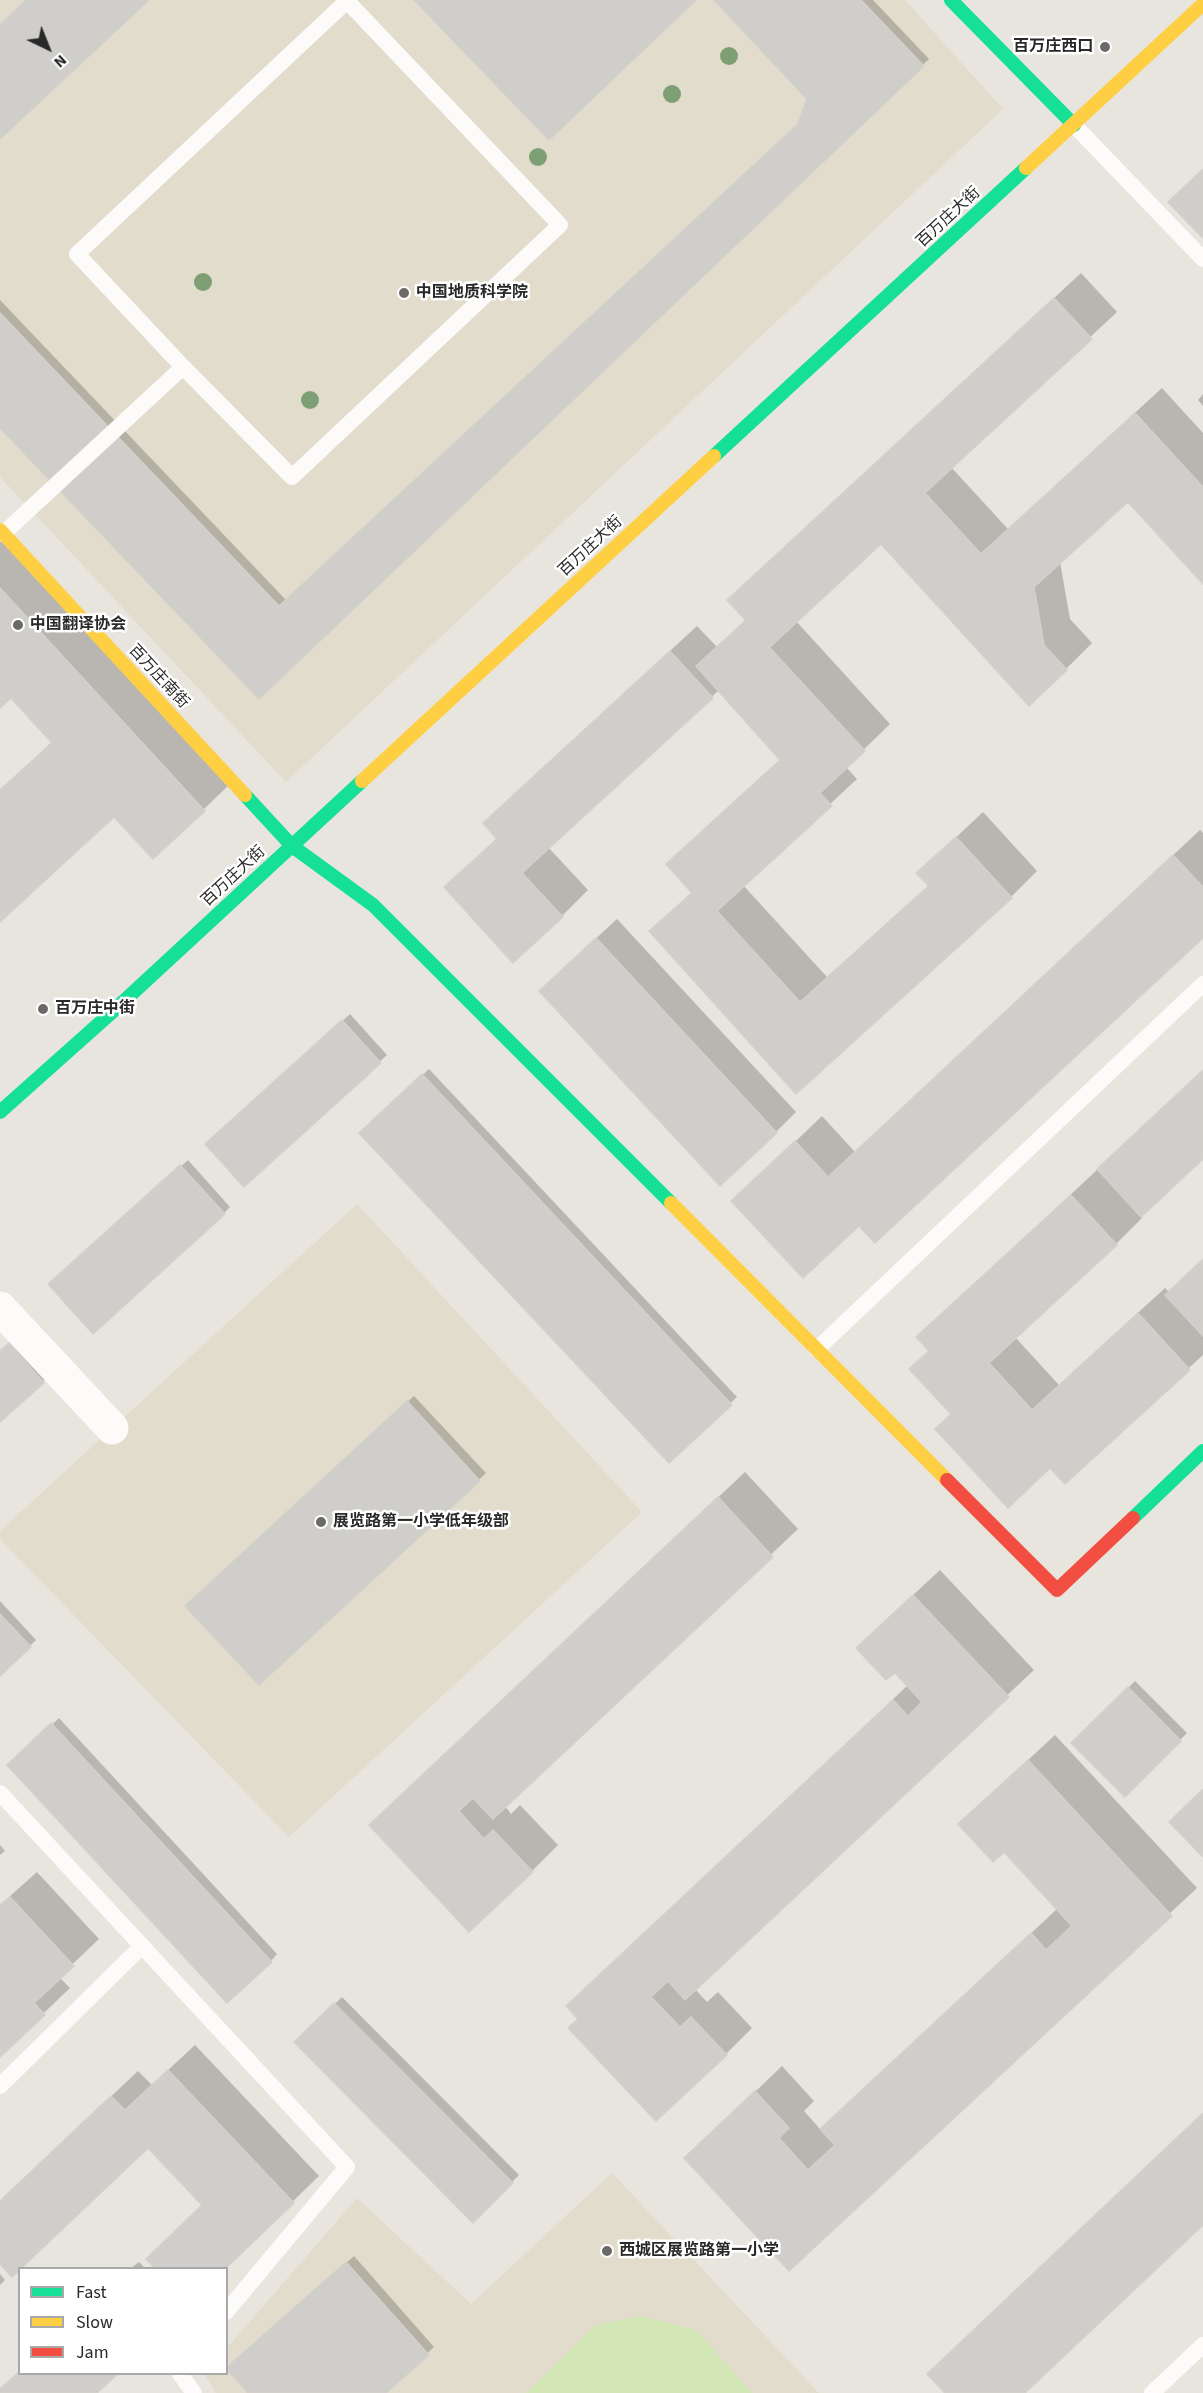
<!DOCTYPE html>
<meta charset="utf-8">
<style>
body{margin:0}
#map{position:relative;width:1203px;height:2393px;overflow:hidden;background:#e8e4de;font-family:"Source Sans 3",sans-serif}
canvas{display:block}
.legend{position:absolute;left:18px;top:2267px;width:210px;height:108px;box-sizing:border-box;background:#fff;border:2px solid #a9a9a9;margin:0;padding:8px 10px;list-style:none;font-size:18px;color:#292929}
.legend li{display:flex;align-items:center;gap:12px;height:30px}
.legend b{width:30px;border:2px solid #a9a9a9}
.north{position:absolute;left:18px;top:18px;width:60px;height:60px;-webkit-text-stroke:4px #fff;paint-order:stroke;rotate:137deg;font-size:16px;font-weight:700;line-height:24px;text-align:center;color:#292929}
.north::after{content:'';display:block;margin:auto;width:21px;height:27px;background:#292929;clip-path:polygon(50% 0,100% 100%,50% 72%,0 100%)}
</style>
<div id="map">
<canvas width="1203" height="2393"></canvas>
<ul class="legend">
<li><b style="height:8px;background:#16e098"></b>Fast</li>
<li><b style="height:8px;background:#ffcf43"></b>Slow</li>
<li><b style="height:8px;background:#f24e42"></b>Jam</li>
</ul>
<div class="north">N</div>
</div>
<script>
const ctx = document.querySelector('canvas').getContext('2d');
ctx.lineJoin = 'round';
function fillPath(path, color) {
  ctx.fillStyle = color;
  ctx.fill(path, 'evenodd');
}
function poly(rows) {
  const path = new Path2D();
  for (const r of rows) {
    path.moveTo(r[0], r[1]);
    for (let i = 2; i < r.length; i += 2) path.lineTo(r[i], r[i + 1]);
  }
  return path;
}
function stroke(path, color, width, dash) {
  ctx.strokeStyle = color;
  ctx.lineWidth = width;
  ctx.lineCap = dash ? 'butt' : 'round';
  ctx.setLineDash(dash || []);
  ctx.stroke(path);
}
function label(font, color, halo, rows, align = 'center') {
  ctx.font = font + ' "Source Sans 3","Noto Sans SC",sans-serif';
  ctx.lineWidth = 5;
  ctx.setLineDash([]);
  ctx.textBaseline = 'middle';
  ctx.strokeStyle = halo;
  ctx.fillStyle = color;
  for (const [text, x, y, turn = 0] of rows) {
    ctx.save();
    ctx.translate(x, y);
    ctx.rotate((+turn || 0) * Math.PI / 180);
    ctx.textAlign = isNaN(turn) ? turn : align;
    if (halo) ctx.strokeText(text, 0, 0);
    ctx.fillText(text, 0, 0);
    ctx.restore();
  }
}
const education = poly([
 [0,0,905,0,1003,109,286,782,0,477],
 [357,1204,642,1512,289,1837,0,1539,0,1531],
 [612,2173,819,2393,216,2393,204,2374,226,2374,227,2348,357,2198,471,2304]
]);
const pitch = poly([
 [642,2316,696,2330,752,2393,526,2393,597,2324]
]);
const shadow = poly([
 [716,0,873,0,929,59,259,697,0,425,0,300,286,600,799,124,808,99],
 [1081,273,1117,312,951,467,1008,529,1162,388,1203,433,1203,582,1128,500,1060,562,1070,619,1092,643,1066,669,881,542,796,621,890,724,846,767,857,779,743,885,827,977,929,885,918,873,983,812,1037,871,1011,897,796,1092,651,931,693,891,668,864,781,759,719,690,548,847,588,890,562,916,446,887,498,837,485,823,511,797,697,626,717,647,746,620,729,600],
 [1203,394,1203,406,1198,400],
 [0,533,230,784,203,810,115,815,0,920,0,790,53,741,11,696,0,706],
 [1200,830,1203,833,1203,936,859,1224,733,1201,822,1116,855,1152],
 [617,919,796,1112,776,1132,561,971],
 [350,1014,387,1055,244,1185,214,1137],
 [429,1069,737,1397,669,1461,361,1133],
 [1203,1071,1203,1157,1140,1216,1142,1218,1116,1244,1015,1337,1059,1385,1165,1288,1169,1292,1203,1260,1203,1355,1065,1482,1050,1466,953,1414,930,1350,918,1337],
 [188,1160,230,1207,224,1213,56,1278],
 [16,1338,50,1375,0,1420,0,1352],
 [414,1396,486,1473,259,1683,194,1599],
 [745,1472,798,1529,505,1806,511,1814,520,1805,558,1845,532,1871,371,1825],
 [940,1570,1034,1670,695,1989,707,2002,718,1992,752,2028,726,2054,580,2019,568,2006,908,1685,884,1622],
 [0,1601,36,1640,0,1674],
 [1135,1681,1187,1733,1125,1795,1074,1743],
 [59,1718,277,1954,271,1961,9,1765],
 [1055,1735,1197,1888,789,2269,686,2158,782,2066,814,2101,804,2111,821,2130,1058,1908,987,1798],
 [0,1845,5,1851,0,1855],
 [37,1872,99,1939,59,1977,70,1988,0,2055,0,1905],
 [342,1997,519,2175,473,2221,296,2042],
 [195,2045,319,2176,224,2268,157,2268,148,2259,203,2205,148,2146,0,2262,0,2201,138,2071,152,2085],
 [354,2256,434,2347,383,2393,250,2393,235,2362],
 [139,2262,145,2268,131,2268],
 [0,2274,5,2280,0,2285],
 [20,2371,20,2374,116,2374,95,2393,0,2393,0,2389]
]);
const building = poly([
 [26,0,149,0,0,139,0,25,26,0],
 [414,0,696,0,549,140,414,0],
 [714,0,861,0,924,66,259,699,0,428,0,313,279,606,798,124,807,99,714,0],
 [1203,169,1203,238,1168,202,1203,169],
 [1054,298,1092,339,925,493,981,554,1135,413,1203,487,1203,584,1128,502,1034,587,1044,645,1067,670,1029,706,881,544,770,647,727,600,1054,298],
 [0,588,205,811,153,859,114,817,0,922,0,790,52,743,11,698,0,708,0,588],
 [745,621,865,751,820,793,832,806,717,911,800,1002,929,886,916,873,956,837,1012,898,796,1094,649,931,692,893,666,864,780,760,696,666,745,621],
 [670,651,713,698,522,873,563,917,513,963,444,887,497,839,483,823,670,651],
 [1173,855,1203,887,1203,938,875,1243,859,1226,803,1278,731,1201,795,1141,828,1177,1173,855],
 [596,938,777,1133,720,1186,539,991,596,938],
 [342,1020,381,1063,244,1187,205,1144,342,1020],
 [1203,1070,1203,1159,1141,1217,1097,1169,1203,1070],
 [422,1074,732,1405,669,1463,359,1133,422,1074],
 [180,1165,225,1214,93,1334,48,1284,180,1165],
 [1071,1195,1117,1245,989,1363,1032,1410,1138,1313,1190,1370,1065,1484,1050,1468,1008,1508,935,1429,951,1414,909,1369,929,1351,916,1337,1071,1195],
 [1203,1259,1203,1336,1165,1295,1203,1259],
 [9,1343,44,1383,0,1422,0,1351,9,1343],
 [407,1401,480,1481,259,1685,185,1606,407,1401],
 [718,1497,773,1557,493,1819,473,1798,459,1811,484,1839,493,1830,533,1872,469,1932,369,1825,718,1497],
 [913,1595,1009,1697,685,2000,668,1981,651,1997,680,2027,691,2017,727,2055,656,2121,568,2028,578,2019,566,2006,893,1700,908,1716,922,1702,895,1673,886,1680,856,1648,913,1595],
 [0,1614,31,1647,0,1676,0,1614],
 [1128,1687,1181,1741,1125,1797,1071,1743,1128,1687],
 [51,1723,272,1962,227,2003,7,1765,51,1723],
 [1028,1760,1172,1916,789,2271,684,2158,755,2091,789,2128,779,2138,808,2170,835,2145,820,2129,1031,1933,1046,1950,1072,1926,1004,1852,993,1862,958,1824,1028,1760],
 [1203,1789,1203,1857,1169,1822,1203,1789],
 [10,1897,74,1966,34,2003,45,2015,0,2057,0,1905,10,1897],
 [334,2003,513,2183,473,2223,294,2042,334,2003],
 [168,2070,294,2203,226,2268,155,2268,146,2259,202,2205,148,2148,12,2277,0,2264,0,2201,111,2096,125,2110,168,2070],
 [1203,2113,1203,2225,1025,2393,945,2393,927,2374,1203,2113],
 [346,2262,429,2355,386,2393,248,2393,226,2368,346,2262],
 [20,2371,20,2374,118,2374,97,2393,0,2393,0,2389,20,2371]
]);
const lane = poly([
 [1074,125,1203,259],
 [3,534,183,367,77,254,347,1,560,225,292,477,183,367],
 [817,1349,1203,984],
 [0,1793,347,2167,226,2312],
 [0,2086,142,1946],
 [180,2374,194,2393],
 [1152,2393,1203,2345]
]);
const street = poly([
 [0,1308,112,1428]
]);
const fast = poly([
 [951,0,1074,125],
 [714,456,1026,168],
 [245,795,292,846,373,905,671,1203],
 [0,1112,111,1013,362,781],
 [1133,1518,1203,1451]
]);
const slow = poly([
 [1026,168,1203,4],
 [0,530,245,795],
 [362,781,714,456],
 [671,1203,947,1480]
]);
const jam = poly([
 [947,1480,1057,1590,1133,1518]
]);
const trees = [
 [729,56],
 [672,94],
 [538,157],
 [203,282],
 [310,400]
];
const markers = [
 [1105,47,6,"#6c6a68"],
 [404,293,6,"#6c6a68"],
 [18,625,6,"#6c6a68"],
 [43,1009,6,"#6c6a68"],
 [321,1522,6,"#6c6a68"],
 [607,2251,6,"#6c6a68"]
];
const poiNames = [
 ["百万庄西口",1093,47,"right"],
 ["中国地质科学院",416,293],
 ["中国翻译协会",30,625],
 ["百万庄中街",55,1009],
 ["展览路第一小学低年级部",333,1522],
 ["西城区展览路第一小学",619,2251]
];
const streetNames = [
 ["百万庄大街",949,218,-43],
 ["百万庄大街",591,547,-43],
 ["百万庄南街",158,677,47],
 ["百万庄大街",234,877,-43]
];
fillPath(education, '#e2dccd');
fillPath(pitch, '#d3e6b6');
fillPath(shadow, '#0003');
fillPath(building, '#d0ceca');
stroke(building, '#d2d0cb', 1.5);
stroke(lane, '#fcfbfa', 16);
stroke(street, '#fcfbfa', 33);
stroke(fast, '#16e098', 14);
stroke(slow, '#ffcf43', 14);
stroke(jam, '#f24e42', 14);
ctx.fillStyle = '#7e9e73';
for (const [x, y] of trees) {
  ctx.beginPath();
  ctx.arc(x, y, 9, 0, 2 * Math.PI);
  ctx.fill();
}
for (const [x, y, r, color] of markers) {
  const dot = new Path2D();
  dot.arc(x, y, r, 0, 2 * Math.PI);
  ctx.fillStyle = color;
  ctx.fill(dot);
  stroke(dot, '#fff', 2);
}
label('bold 16px', '#292929', '#fff', poiNames, 'left');
label('16px', '#292929', '#fff', streetNames);
</script>
